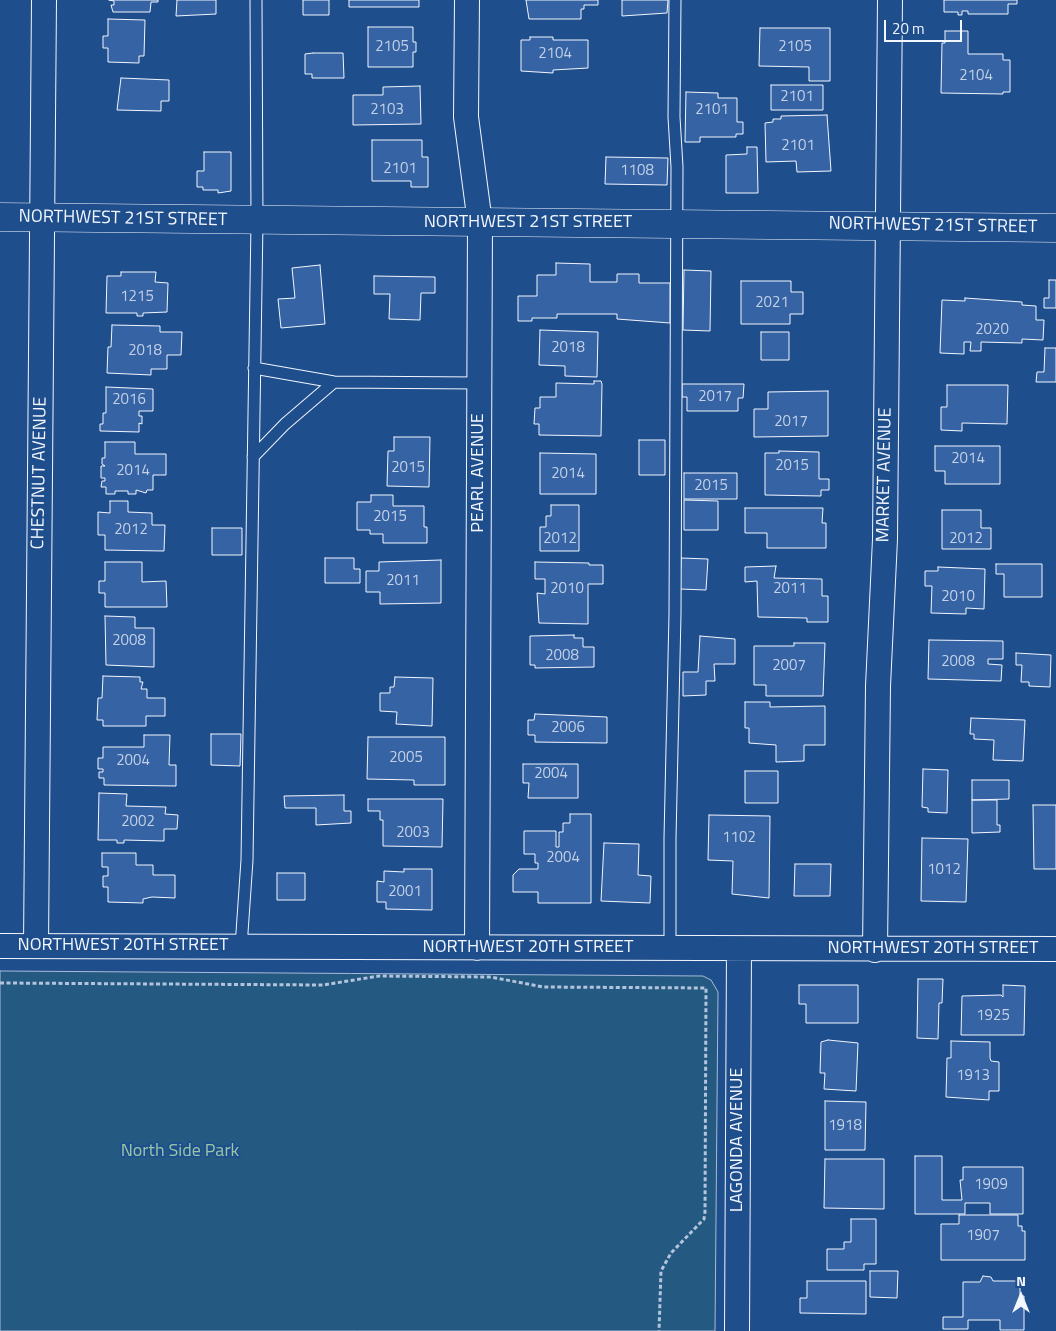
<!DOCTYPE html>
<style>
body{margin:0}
#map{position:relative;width:1056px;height:1331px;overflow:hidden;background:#1f4e8c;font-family:"Titillium Web",sans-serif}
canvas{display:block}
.north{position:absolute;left:996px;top:1271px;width:50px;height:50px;-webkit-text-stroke:4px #1f4e8c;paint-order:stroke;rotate:0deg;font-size:14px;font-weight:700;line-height:20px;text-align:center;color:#f2f6ff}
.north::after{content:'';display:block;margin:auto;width:18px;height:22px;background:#f2f6ff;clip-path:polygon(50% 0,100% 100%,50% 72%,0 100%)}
.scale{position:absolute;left:884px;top:20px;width:78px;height:22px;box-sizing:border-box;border:2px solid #f2f6ff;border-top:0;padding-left:6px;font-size:15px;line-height:18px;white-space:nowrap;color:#f2f6ff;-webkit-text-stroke:4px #1f4e8c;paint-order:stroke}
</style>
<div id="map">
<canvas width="1056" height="1331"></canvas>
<div class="north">N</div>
<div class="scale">20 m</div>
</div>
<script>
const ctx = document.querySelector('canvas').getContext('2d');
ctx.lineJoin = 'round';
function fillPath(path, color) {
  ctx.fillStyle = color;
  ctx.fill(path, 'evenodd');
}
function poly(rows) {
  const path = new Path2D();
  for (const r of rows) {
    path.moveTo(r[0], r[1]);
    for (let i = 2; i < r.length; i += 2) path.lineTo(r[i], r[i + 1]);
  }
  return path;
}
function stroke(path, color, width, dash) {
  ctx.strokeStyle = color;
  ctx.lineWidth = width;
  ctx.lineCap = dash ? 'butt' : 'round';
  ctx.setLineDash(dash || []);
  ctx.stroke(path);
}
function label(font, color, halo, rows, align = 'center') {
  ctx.font = font + ' "Titillium Web",sans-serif';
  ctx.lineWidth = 4;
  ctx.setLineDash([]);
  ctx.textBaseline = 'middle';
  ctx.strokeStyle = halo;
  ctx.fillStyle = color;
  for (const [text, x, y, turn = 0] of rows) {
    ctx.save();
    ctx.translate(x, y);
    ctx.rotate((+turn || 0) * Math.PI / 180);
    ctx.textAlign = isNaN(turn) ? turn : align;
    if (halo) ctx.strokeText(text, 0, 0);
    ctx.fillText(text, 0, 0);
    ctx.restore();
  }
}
const green = poly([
 [0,971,703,976,711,980,718,992,715,1331,0,1331,0,971]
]);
const building = poly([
 [109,0,158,0,158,2,151,2,150,12,113,12,111,5,114,5,114,1,109,0],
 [177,0,216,0,216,14,176,16,177,0],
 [303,0,329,0,329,15,303,15,303,0],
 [349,0,419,0,419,7,349,7,349,0],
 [526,0,598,0,598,5,584,5,584,9,581,9,581,19,529,19,526,0],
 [622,0,668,0,667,13,622,16,622,0],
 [944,0,1017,0,1017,4,1008,4,1008,14,968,14,968,11,962,11,962,15,958,15,958,12,944,12,944,0],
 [108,19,145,20,144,56,139,56,139,63,108,62,108,48,103,48,103,36,108,36,108,19],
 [368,27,413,27,413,42,416,42,416,52,413,52,413,67,368,67,368,27],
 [760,28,830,28,830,81,809,81,809,67,759,66,760,28],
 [945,31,968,31,968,54,1003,54,1003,60,1010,60,1010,92,1003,92,1003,94,941,93,942,43,945,43,945,31],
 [530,37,553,37,553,40,588,40,588,68,553,70,553,73,521,71,521,40,530,40,530,37],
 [313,53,343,53,344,78,312,78,312,74,305,74,305,54,313,53],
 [121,78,169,80,169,101,161,101,161,111,117,110,121,78],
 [771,85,823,85,823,110,771,110,771,85],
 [420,86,421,124,353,125,353,95,383,95,383,87,420,86],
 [686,92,718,93,718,98,737,98,737,122,743,122,743,134,736,134,736,137,700,137,700,142,685,142,686,92],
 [827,115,831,171,797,172,796,161,766,162,765,123,773,122,773,119,781,119,781,116,827,115],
 [372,140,422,140,422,157,428,157,428,187,411,187,411,181,372,181,372,140],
 [747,147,757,147,758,193,726,193,726,155,747,154,747,147],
 [204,152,231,152,231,191,218,193,218,190,203,190,203,187,197,187,197,171,204,171,204,152],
 [606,157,668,158,667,185,605,184,606,157],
 [556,263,590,264,590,282,617,282,617,274,639,274,639,283,670,283,670,323,617,319,617,314,557,314,557,318,532,318,532,321,518,321,518,296,537,296,537,275,556,275,556,263],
 [320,265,325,324,281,328,278,299,295,298,292,268,320,265],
 [684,270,711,271,710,331,683,330,684,270],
 [121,272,156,272,155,282,168,283,167,312,143,313,143,316,137,316,137,313,106,313,107,276,121,276,121,272],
 [374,276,435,277,435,293,421,293,420,320,389,319,390,294,374,294,374,276],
 [1049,280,1056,280,1056,308,1044,308,1044,298,1049,298,1049,280],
 [741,281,791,281,791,292,803,292,803,314,790,314,790,324,741,324,741,281],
 [965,298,1022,302,1022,305,1036,306,1036,320,1044,320,1043,340,1022,339,1022,343,981,342,981,351,970,351,971,342,964,342,964,354,940,353,942,300,965,301,965,298],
 [112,325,160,326,160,332,182,332,181,355,167,355,167,369,151,369,151,375,107,373,108,347,111,347,112,325],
 [540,330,598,332,597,377,565,376,565,366,539,365,540,330],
 [761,332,789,332,789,360,761,360,761,332],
 [1045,348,1056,348,1056,382,1036,382,1037,372,1044,372,1045,348],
 [594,381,601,381,602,384,601,436,539,435,539,424,534,424,535,408,540,408,540,397,556,397,556,383,594,384,594,381],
 [682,384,744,384,743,398,738,398,738,411,687,411,687,397,682,397,682,384],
 [947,385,1008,385,1007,424,962,423,962,431,941,430,941,407,947,407,947,385],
 [106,387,153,389,153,411,139,411,139,416,142,416,142,424,139,423,139,432,100,431,100,424,103,424,103,413,106,413,106,387],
 [828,391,828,436,754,437,754,409,768,409,768,392,828,391],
 [394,437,430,437,429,487,387,486,388,451,394,451,394,437],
 [639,440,665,440,665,475,639,475,639,440],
 [105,442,135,442,135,454,166,454,166,475,153,475,153,490,147,490,146,493,136,490,136,494,128,494,128,491,115,491,115,494,106,494,106,487,101,487,102,481,105,481,105,478,101,478,101,466,105,466,102,464,102,458,105,458,105,442],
 [935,446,1000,446,1000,484,945,484,945,471,935,471,935,446],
 [779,451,819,452,819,479,829,479,829,490,821,490,821,496,765,495,765,453,779,453,779,451],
 [540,453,596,454,596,494,540,494,540,453],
 [684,473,737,473,737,499,684,499,684,473],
 [371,495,393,495,393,506,424,506,424,527,427,527,427,543,383,543,383,534,370,534,370,530,357,530,357,502,371,502,371,495],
 [684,500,718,501,718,530,684,530,684,500],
 [110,501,128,501,128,512,152,513,152,525,165,525,164,551,105,550,105,535,98,535,98,512,110,513,110,501],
 [551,505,579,505,579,551,540,551,540,527,546,527,546,516,551,516,551,505],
 [745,508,823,508,822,523,826,523,826,548,767,548,767,533,745,533,745,508],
 [942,510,981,510,981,528,991,528,991,549,942,549,942,510],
 [212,528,242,528,242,555,212,555,212,528],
 [325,558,354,558,354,569,360,569,360,583,325,583,325,558],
 [681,558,708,559,706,590,680,589,681,558],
 [441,560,441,603,380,604,380,592,366,592,366,571,379,571,379,562,441,560],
 [105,562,142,562,142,582,166,581,167,607,105,607,105,593,99,593,99,581,105,581,105,562],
 [535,562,589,563,589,565,603,565,603,584,588,584,588,624,539,623,537,593,545,594,545,579,535,579,535,562],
 [996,564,1042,564,1042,597,1004,597,1004,574,996,574,996,564],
 [776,566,774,578,822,579,822,596,828,596,828,622,807,622,807,618,758,617,757,581,745,582,745,567,776,566],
 [938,567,985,569,984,609,966,608,966,614,931,613,932,586,925,586,925,571,938,571,938,567],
 [105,616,135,617,135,628,154,628,154,667,106,665,105,616],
 [574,635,574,638,583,638,583,647,594,647,594,667,535,668,535,665,530,665,530,636,574,635],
 [700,636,735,639,735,664,714,664,715,681,706,681,706,695,683,696,683,672,698,672,700,636],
 [929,640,1003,641,1003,659,988,659,988,664,1002,665,1001,681,928,679,929,640],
 [794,643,825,643,823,696,766,696,766,685,754,685,754,646,794,646,794,643],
 [1016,653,1051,655,1050,687,1029,686,1029,682,1021,682,1022,665,1016,665,1016,653],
 [103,676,140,677,140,682,143,682,141,689,147,689,147,698,165,698,165,716,146,716,146,726,103,726,103,720,97,720,98,698,102,698,103,676],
 [395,677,433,678,432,726,396,724,397,712,380,711,380,693,390,693,390,687,394,687,395,677],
 [745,702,770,702,770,707,825,706,825,745,804,745,804,761,776,762,776,745,749,743,749,728,745,728,745,702],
 [535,714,607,717,607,743,535,742,535,735,528,735,528,720,534,720,535,714],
 [971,718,1025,720,1023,761,993,760,994,740,974,739,974,734,970,734,971,718],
 [211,734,241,734,240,766,211,765,211,734],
 [144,735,170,735,169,765,176,765,176,786,104,785,104,778,99,778,99,772,103,772,103,769,98,769,98,758,103,758,103,747,144,747,144,735],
 [368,737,445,737,445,785,414,785,414,780,367,779,368,737],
 [523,764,578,764,578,798,528,798,529,783,523,783,523,764],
 [923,769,948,770,947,813,928,812,928,808,922,807,923,769],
 [745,771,778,771,778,803,745,803,745,771],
 [972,780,1009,780,1009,799,972,800,972,780],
 [99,793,127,794,126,806,166,807,165,814,178,815,177,829,164,829,164,841,124,840,124,843,117,843,117,840,98,840,99,793],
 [344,795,344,811,351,811,351,823,316,825,316,808,285,808,284,796,344,795],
 [368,799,443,799,442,847,383,846,383,820,380,820,380,811,368,811,368,799],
 [972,800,997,800,997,825,1000,825,1000,832,972,833,972,800],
 [1033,805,1056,805,1056,869,1034,869,1033,805],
 [570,814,591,814,591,903,538,903,538,892,513,892,513,875,519,869,538,869,538,863,535,863,535,854,524,854,524,831,556,831,556,847,559,847,559,832,563,832,563,823,570,823,570,814],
 [709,815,770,816,769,898,732,894,733,861,708,860,709,815],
 [922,838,968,839,966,902,921,901,922,838],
 [604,843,639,844,638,875,651,876,650,903,601,901,604,843],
 [102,853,136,853,136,865,153,865,153,875,175,875,175,898,152,897,143,899,143,903,108,902,108,887,103,887,103,876,108,876,108,867,102,867,102,853],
 [795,864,831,864,830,896,794,896,795,864],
 [404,869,432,869,432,910,386,909,386,902,377,902,377,881,384,882,384,871,404,872,404,869],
 [277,873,305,873,305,900,277,900,277,873],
 [918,979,943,979,942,1003,939,1003,938,1039,917,1038,918,979],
 [799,985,858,985,858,1023,806,1023,806,1004,799,1004,799,985],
 [1003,985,1025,986,1024,1035,961,1035,962,996,1001,995,1003,997,1003,985],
 [828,1040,858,1043,856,1091,824,1089,825,1073,820,1073,821,1042,828,1040],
 [951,1041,990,1042,990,1058,991,1061,999,1062,999,1091,989,1091,989,1100,946,1097,947,1058,951,1058,951,1041],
 [825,1101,866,1102,865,1150,825,1150,825,1101],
 [915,1156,942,1156,942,1200,962,1200,960,1180,963,1180,963,1167,1023,1167,1023,1214,990,1214,990,1203,965,1203,965,1214,915,1214,915,1156],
 [825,1159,884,1159,884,1209,824,1208,825,1159],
 [959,1215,1018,1215,1018,1226,1022,1226,1022,1231,1025,1231,1025,1260,941,1260,941,1224,959,1224,959,1215],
 [851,1219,876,1219,876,1264,864,1264,864,1270,827,1270,827,1249,844,1249,844,1242,851,1242,851,1219],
 [870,1271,898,1271,897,1298,870,1297,870,1271],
 [983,1276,991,1277,993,1281,1020,1281,1020,1296,1024,1296,1024,1330,1000,1330,1000,1320,968,1320,968,1329,943,1329,943,1317,963,1317,963,1282,980,1282,983,1276],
 [807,1281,866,1281,866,1314,800,1313,800,1298,807,1298,807,1281]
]);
const path = poly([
 [0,983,323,985,379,976,491,977,543,987,706,988,705,1212,704,1219,671,1253,661,1271,659,1331]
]);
const service = poly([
 [254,368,334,382,479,383],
 [253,457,285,424,334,382],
 [241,947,247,860,257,222,256,0],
 [670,949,670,838,675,614,677,167,674,117,675,0]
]);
const minor = poly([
 [467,0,466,117,480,223,477,948],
 [0,946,1056,949],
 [36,946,44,0],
 [875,950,878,686,885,539,890,0],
 [737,1331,739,949]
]);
const tertiary = poly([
 [0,217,1056,228]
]);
const numberNames = [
 ["2105",392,47],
 ["2105",795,47],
 ["2104",555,54],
 ["2104",976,76],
 ["2101",797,97],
 ["2103",387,110],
 ["2101",712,110],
 ["2101",798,146],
 ["2101",400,169],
 ["1108",637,171],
 ["1215",137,297],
 ["2021",772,303],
 ["2020",992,330],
 ["2018",568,348],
 ["2018",145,351],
 ["2017",715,397],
 ["2016",129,400],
 ["2017",791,422],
 ["2014",968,459],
 ["2015",792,466],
 ["2015",408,468],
 ["2014",133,471],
 ["2014",568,474],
 ["2015",711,486],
 ["2015",390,517],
 ["2012",131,530],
 ["2012",560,539],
 ["2012",966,539],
 ["2011",403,581],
 ["2010",567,589],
 ["2011",790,589],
 ["2010",958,597],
 ["2008",129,641],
 ["2008",562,656],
 ["2008",958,662],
 ["2007",789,666],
 ["2006",568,728],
 ["2005",406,758],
 ["2004",133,761],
 ["2004",551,774],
 ["2002",138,822],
 ["2003",413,833],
 ["1102",739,838],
 ["2004",563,858],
 ["1012",944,870],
 ["2001",405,892],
 ["1925",993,1016],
 ["1913",973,1076],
 ["1918",845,1126],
 ["1909",991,1185],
 ["1907",983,1236]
];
const streetNames = [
 ["NORTHWEST 21ST STREET",123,219,1],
 ["NORTHWEST 21ST STREET",528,223],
 ["NORTHWEST 21ST STREET",933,226,1],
 ["CHESTNUT AVENUE",40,473,-89],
 ["PEARL AVENUE",479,473,-90],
 ["MARKET AVENUE",885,475,-89],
 ["NORTHWEST 20TH STREET",123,946],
 ["NORTHWEST 20TH STREET",528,948],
 ["NORTHWEST 20TH STREET",933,949],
 ["LAGONDA AVENUE",738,1140,-90]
];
const parkNames = [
 ["North Side Park",180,1152]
];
fillPath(green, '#245a82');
stroke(green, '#a8bbd7', 1);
fillPath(building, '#3563a3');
stroke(building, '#f2f6ff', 1);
stroke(service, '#f2f6ff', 13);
stroke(minor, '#f2f6ff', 26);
stroke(tertiary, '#f2f6ff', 29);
stroke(path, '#b3c4dc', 3, [4, 2.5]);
stroke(service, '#1f4e8c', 11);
stroke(minor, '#1f4e8c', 24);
stroke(tertiary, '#1f4e8c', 28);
label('15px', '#c3d1e8', null, numberNames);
label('18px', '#f2f6ff', '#1f4e8c', streetNames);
label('18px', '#97c8a6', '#1f4e8c', parkNames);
</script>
